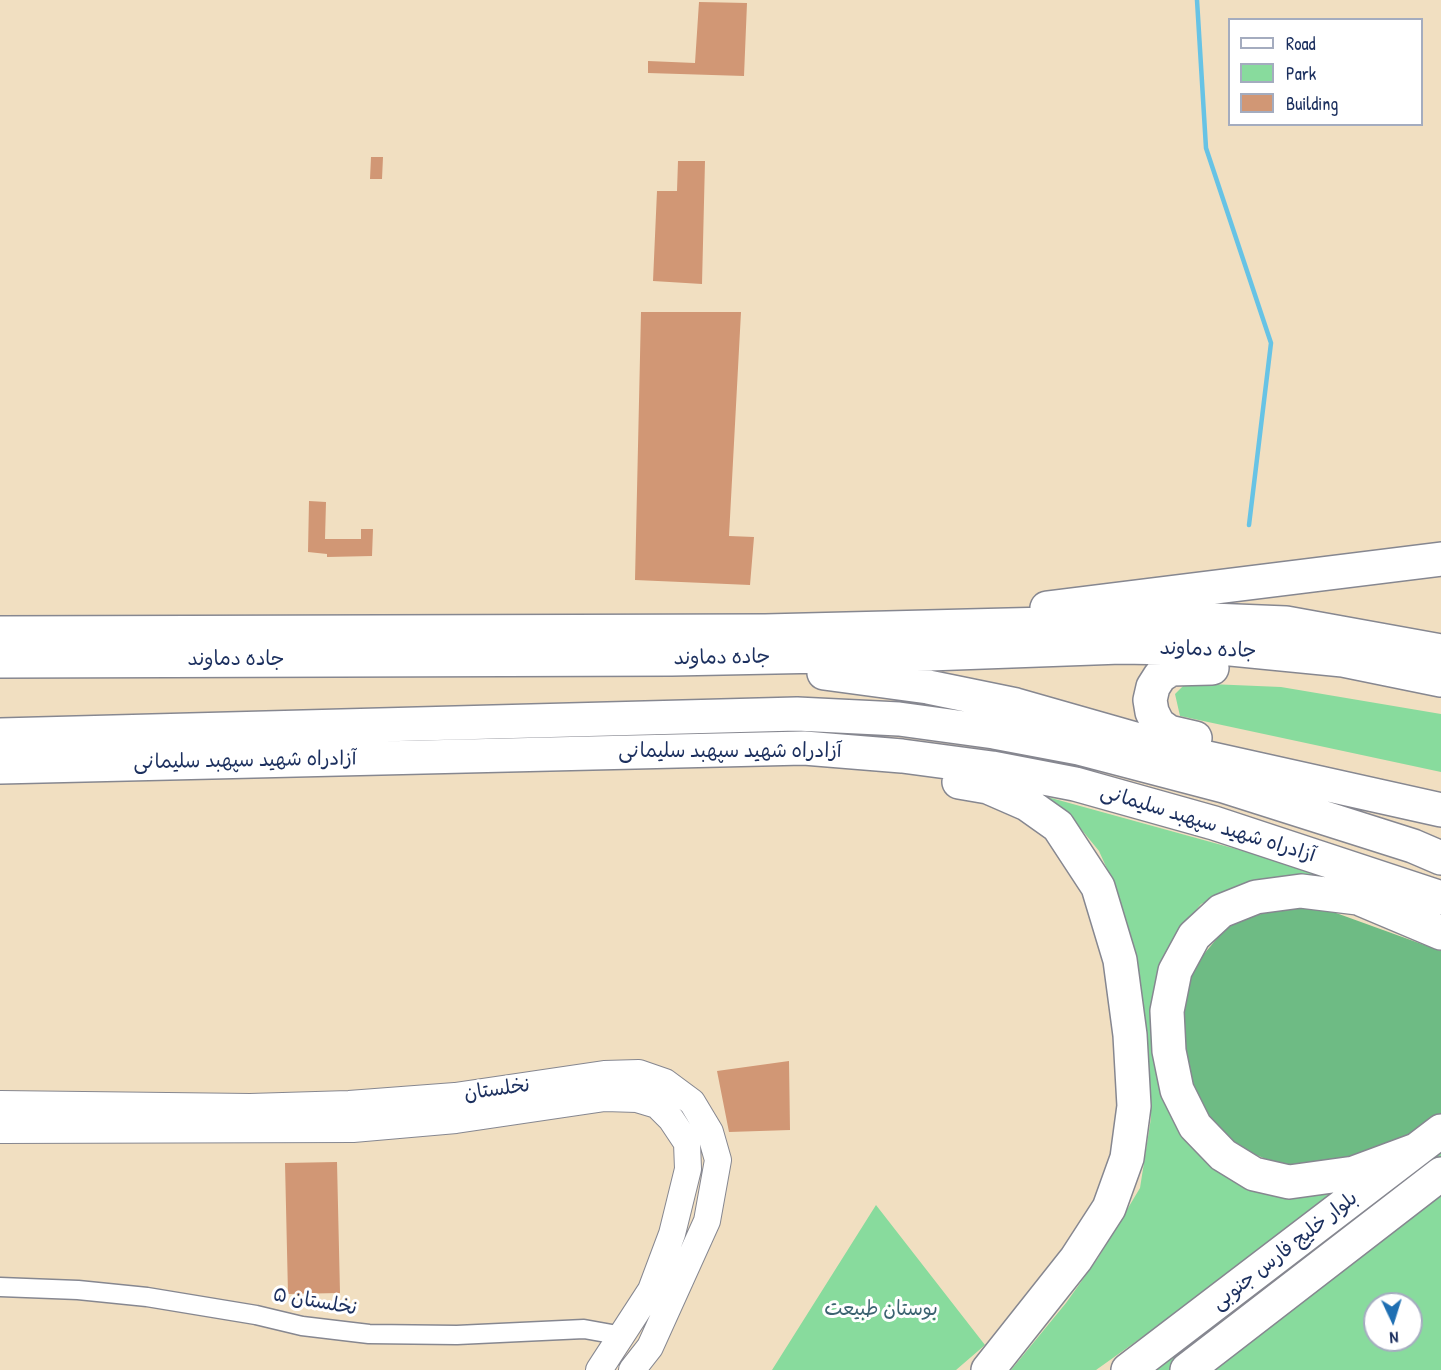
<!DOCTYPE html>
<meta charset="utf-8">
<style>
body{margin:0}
#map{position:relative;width:1441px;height:1370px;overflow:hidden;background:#f1dfc1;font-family:"Patrick Hand",sans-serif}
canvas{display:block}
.legend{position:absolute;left:1228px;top:18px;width:195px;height:108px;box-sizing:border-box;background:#fff;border:2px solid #a4acbf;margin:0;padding:8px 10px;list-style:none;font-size:18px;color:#1b2f5e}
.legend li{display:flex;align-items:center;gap:12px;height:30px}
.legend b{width:30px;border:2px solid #a4acbf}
.north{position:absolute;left:1363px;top:1292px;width:60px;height:60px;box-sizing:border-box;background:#fff;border:2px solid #a4acbf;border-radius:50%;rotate:176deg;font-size:16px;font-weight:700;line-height:24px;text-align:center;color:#1b2f5e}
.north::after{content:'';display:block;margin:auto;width:21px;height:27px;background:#1f6fb2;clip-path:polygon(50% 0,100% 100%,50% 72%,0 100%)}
</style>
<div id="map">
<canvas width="1441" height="1370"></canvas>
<ul class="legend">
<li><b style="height:8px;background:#fff"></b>Road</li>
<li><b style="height:16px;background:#88db9d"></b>Park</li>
<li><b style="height:16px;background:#d19775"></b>Building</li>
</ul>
<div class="north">N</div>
</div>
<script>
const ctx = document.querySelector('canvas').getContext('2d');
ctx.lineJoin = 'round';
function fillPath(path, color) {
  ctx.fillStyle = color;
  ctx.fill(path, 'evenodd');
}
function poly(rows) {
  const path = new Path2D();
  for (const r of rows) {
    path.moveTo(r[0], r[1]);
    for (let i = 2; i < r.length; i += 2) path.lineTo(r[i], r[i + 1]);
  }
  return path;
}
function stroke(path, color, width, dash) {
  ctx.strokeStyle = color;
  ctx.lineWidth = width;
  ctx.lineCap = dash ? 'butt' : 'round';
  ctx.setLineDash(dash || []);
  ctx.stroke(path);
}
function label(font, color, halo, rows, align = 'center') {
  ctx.font = font + ' "Patrick Hand","Playpen Sans Arabic",sans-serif';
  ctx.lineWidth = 6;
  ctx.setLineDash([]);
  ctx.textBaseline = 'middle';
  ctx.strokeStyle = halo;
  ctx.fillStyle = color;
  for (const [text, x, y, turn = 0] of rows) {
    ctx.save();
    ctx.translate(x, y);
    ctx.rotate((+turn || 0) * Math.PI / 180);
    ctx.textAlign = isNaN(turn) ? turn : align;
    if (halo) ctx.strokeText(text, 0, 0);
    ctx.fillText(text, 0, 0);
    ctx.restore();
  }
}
const green = poly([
 [1186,683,1281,687,1441,714,1441,772,1180,716,1175,694],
 [1022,790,1345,879,1262,879,1201,904,1178,932,1163,970,1208,1156,1371,1174,1096,1370,1011,1370,1066,1303,1098,1258,1140,1188,1151,1118,1147,1058,1136,960,1117,891,1099,851,1072,818],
 [1441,1152,1441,1370,1144,1370,1390,1184,1395,1187],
 [1375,1304,1411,1304,1411,1340,1375,1340],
 [876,1205,985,1345,956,1370,772,1370]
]);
const forest = poly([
 [1303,901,1441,951,1441,1115,1426,1126,1348,1163,1287,1168,1235,1146,1204,1115,1181,1047,1189,972,1229,924]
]);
const stream = poly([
 [1197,0,1206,148,1271,343,1249,525]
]);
const building = poly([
 [699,2,747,3,744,76,648,73,648,61,695,63],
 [371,157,383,157,382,179,370,179],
 [678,161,705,161,702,284,653,281,657,191,677,191],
 [641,312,741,312,729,536,754,537,750,585,635,580],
 [309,501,326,502,325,539,361,539,361,529,373,529,372,556,327,557,327,554,308,552],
 [789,1061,790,1130,729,1132,717,1071],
 [337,1162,340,1293,288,1294,285,1163]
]);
const street = poly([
 [0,1287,78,1290,147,1297,256,1315,302,1326,369,1334,457,1335,584,1329,623,1336]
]);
const secondary = poly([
 [0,1104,250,1107,349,1104,455,1096,604,1074,639,1073,665,1082,692,1102,710,1132,718,1160,707,1221,650,1347,632,1370],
 [0,1130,353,1129,456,1120,605,1098,637,1099,657,1105,671,1119,687,1143,688,1169,672,1234,651,1290,599,1370]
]);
const highway = poly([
 [1047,608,1441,559],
 [0,633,765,631,1211,620,1286,623,1441,651],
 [0,661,672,659,929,654,1121,647,1231,649,1343,660,1441,680],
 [824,673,928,687,1016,705,1181,752,1441,810],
 [0,735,797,714,899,719,994,732,1079,748,1224,786,1413,846,1441,858],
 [1195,738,1169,732,1158,724,1152,712,1150,700,1153,687,1160,676,1171,669,1212,668],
 [0,767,804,748,902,756,992,768,1075,784,1214,823,1441,898],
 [959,782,988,787,1027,804,1058,826,1098,887,1120,960,1130,1035,1134,1106,1127,1158,1109,1208,1076,1259,988,1370],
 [1416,1150,1354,1173,1289,1182,1254,1174,1223,1155,1195,1126,1177,1090,1169,1051,1167,1011,1175,971,1194,936,1221,911,1256,897,1301,891,1358,898,1441,933],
 [1128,1370,1441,1131],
 [1187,1370,1441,1174]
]);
const streetNames = [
 ["جاده دماوند",1208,650,2],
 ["جاده دماوند",722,658,-1],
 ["جاده دماوند",236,660],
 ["آزادراه شهید سپهبد سلیمانی",730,752],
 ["آزادراه شهید سپهبد سلیمانی",245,761,-1],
 ["آزادراه شهید سپهبد سلیمانی",1208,824,17],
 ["نخلستان",497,1090,-8],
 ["بلوار خلیج فارس جنوبی",1285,1251,-38],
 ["نخلستان ۵",315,1302,10]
];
const parkNames = [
 ["بوستان طبیعت",881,1310]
];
fillPath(green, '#88db9d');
fillPath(forest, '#6ebb84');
stroke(stream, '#67c3e5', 4.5);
fillPath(building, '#d19775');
stroke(street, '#868790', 21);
stroke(secondary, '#868790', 28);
stroke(highway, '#868790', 36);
stroke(street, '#fff', 18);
stroke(secondary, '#fff', 26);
stroke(highway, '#fff', 33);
label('20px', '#1b2f5e', '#fff', streetNames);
label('20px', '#3c6371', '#fff', parkNames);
</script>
